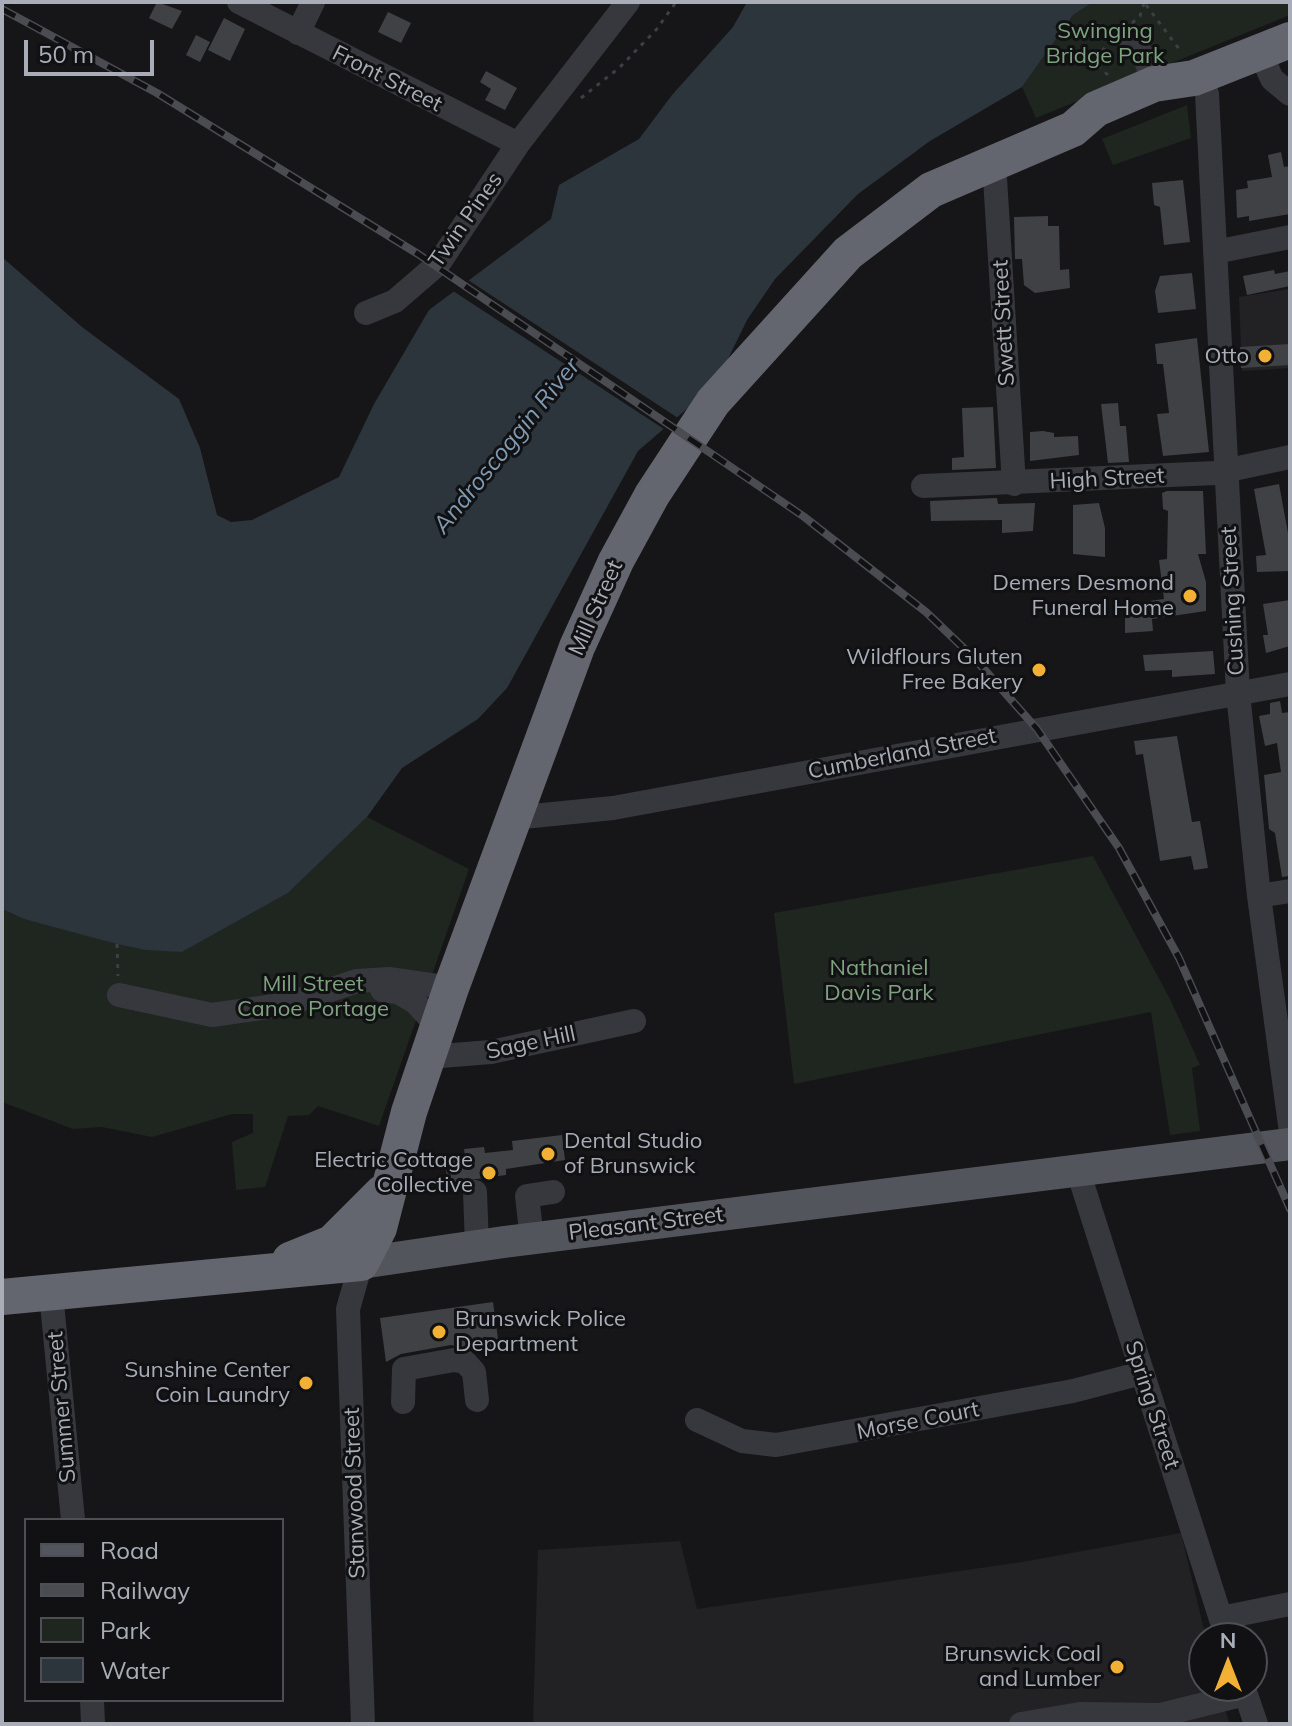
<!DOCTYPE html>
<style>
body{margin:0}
#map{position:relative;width:1292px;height:1726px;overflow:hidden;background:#161618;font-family:Mulish,sans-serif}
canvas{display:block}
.frame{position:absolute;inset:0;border:4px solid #a8adb8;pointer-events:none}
.legend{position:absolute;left:24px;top:1518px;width:260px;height:184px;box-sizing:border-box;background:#111113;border:2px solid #4d4f55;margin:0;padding:10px 14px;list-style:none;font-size:24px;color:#a8adb8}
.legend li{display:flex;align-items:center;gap:16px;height:40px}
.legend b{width:40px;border:2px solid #4d4f55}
.north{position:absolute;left:1188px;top:1622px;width:80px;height:80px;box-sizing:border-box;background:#111113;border:2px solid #4d4f55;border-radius:50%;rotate:0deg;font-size:22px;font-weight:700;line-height:32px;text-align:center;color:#a8adb8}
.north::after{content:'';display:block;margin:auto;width:28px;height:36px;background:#f2b134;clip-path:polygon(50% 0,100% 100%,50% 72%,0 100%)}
.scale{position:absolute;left:24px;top:40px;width:130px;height:36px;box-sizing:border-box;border:4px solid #a8adb8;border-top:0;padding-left:10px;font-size:24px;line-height:28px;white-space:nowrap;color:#a8adb8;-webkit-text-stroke:6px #111113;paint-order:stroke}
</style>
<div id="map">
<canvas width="1292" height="1726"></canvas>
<div class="frame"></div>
<ul class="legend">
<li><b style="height:10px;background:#53555c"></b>Road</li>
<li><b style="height:10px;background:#4a4c52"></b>Railway</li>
<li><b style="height:22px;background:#1e261f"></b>Park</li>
<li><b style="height:22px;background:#2c353c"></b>Water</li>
</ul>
<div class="north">N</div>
<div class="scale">50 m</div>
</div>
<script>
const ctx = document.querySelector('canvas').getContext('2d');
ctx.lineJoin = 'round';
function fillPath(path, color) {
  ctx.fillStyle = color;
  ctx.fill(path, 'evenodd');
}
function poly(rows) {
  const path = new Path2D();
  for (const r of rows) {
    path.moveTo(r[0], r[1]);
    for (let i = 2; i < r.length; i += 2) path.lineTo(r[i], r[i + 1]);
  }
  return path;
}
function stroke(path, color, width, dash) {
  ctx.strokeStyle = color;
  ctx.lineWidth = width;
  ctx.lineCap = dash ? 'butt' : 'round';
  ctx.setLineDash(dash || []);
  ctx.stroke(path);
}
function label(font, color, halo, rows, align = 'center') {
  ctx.font = font + ' Mulish,sans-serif';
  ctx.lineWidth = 6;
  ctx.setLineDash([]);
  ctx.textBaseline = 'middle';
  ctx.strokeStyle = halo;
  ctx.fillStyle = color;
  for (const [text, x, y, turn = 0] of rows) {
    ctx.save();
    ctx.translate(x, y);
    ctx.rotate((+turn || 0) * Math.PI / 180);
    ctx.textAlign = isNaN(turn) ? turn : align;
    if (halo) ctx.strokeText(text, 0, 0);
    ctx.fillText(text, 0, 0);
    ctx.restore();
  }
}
const built = poly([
 [1290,289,1290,368,1242,371,1239,297],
 [1181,1533,1206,1638,1204,1686,1217,1686,1230,1724,533,1724,538,1550,680,1541,697,1609,1022,1562]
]);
const green = poly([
 [1093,2,1290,2,1290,15,1036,118,1022,87,1073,15],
 [1187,105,1191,138,1113,165,1102,139],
 [367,817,469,869,379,1126,318,1106,309,1115,288,1116,265,1187,236,1190,232,1142,253,1133,253,1114,232,1114,152,1137,102,1127,73,1129,2,1102,2,909,24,919,182,952,288,893],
 [1093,856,1170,999,1200,1065,1192,1068,1200,1131,1170,1135,1151,1012,794,1084,774,913]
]);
const water = poly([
 [747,2,1093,2,1073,15,1022,87,930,141,858,194,775,279,747,320,728,359,696,401,638,451,507,688,478,719,402,768,367,817,288,893,182,952,146,950,117,944,24,919,2,909,2,257,82,327,179,399,200,448,217,515,231,522,252,520,339,477,374,404,429,310,551,219,559,185,639,139,672,95,733,27]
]);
const pier = poly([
 [465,278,681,420,667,431,450,289]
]);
const building = poly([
 [157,2,182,11,172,29,149,18],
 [388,12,411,23,401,43,378,32],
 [224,18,245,29,230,61,208,50],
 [196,35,210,42,200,62,186,55],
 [486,71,517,88,505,110,485,100,491,89,480,82],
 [1281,152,1284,167,1290,166,1290,214,1249,221,1249,216,1237,218,1236,190,1248,188,1247,181,1272,177,1268,155],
 [1183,180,1190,242,1164,245,1160,207,1154,205,1152,183],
 [1048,216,1048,226,1059,226,1060,270,1069,269,1070,288,1035,293,1024,285,1022,259,1015,259,1014,217],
 [1274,270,1275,274,1290,271,1290,286,1247,295,1243,276],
 [1192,273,1196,309,1158,313,1155,291,1160,276],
 [1197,338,1209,452,1163,456,1157,414,1169,413,1163,364,1157,364,1155,344],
 [1290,344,1290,365,1241,368,1240,347],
 [1118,403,1120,426,1126,426,1129,462,1108,463,1101,404],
 [993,407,996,468,952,470,952,458,964,457,962,408],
 [1043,431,1054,433,1054,437,1078,436,1079,455,1030,461,1030,432],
 [1279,484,1290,544,1290,571,1257,572,1256,556,1266,555,1254,489],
 [1167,491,1203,491,1206,554,1198,554,1206,582,1206,611,1152,619,1153,631,1125,633,1125,611,1143,609,1142,602,1164,599,1159,560,1167,559,1168,511,1163,509,1162,493],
 [997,498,998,504,1035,503,1033,531,1002,533,1002,520,931,521,930,501],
 [1099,503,1105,528,1105,557,1073,554,1073,505],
 [1290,600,1290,646,1266,653,1263,635,1268,635,1263,604],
 [1213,651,1215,674,1172,677,1172,670,1145,671,1143,655],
 [1280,701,1282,713,1290,712,1290,876,1282,877,1275,833,1269,829,1264,775,1281,772,1277,743,1265,746,1259,716,1270,714,1270,703],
 [1177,736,1192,822,1200,821,1208,868,1194,870,1191,856,1160,861,1143,754,1136,755,1134,741],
 [562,1135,565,1160,506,1169,506,1175,448,1183,444,1158,465,1156,464,1149,484,1147,485,1153,513,1150,512,1141],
 [493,1302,499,1346,472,1350,451,1345,401,1354,386,1362,380,1318]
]);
const path = poly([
 [1146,5,1182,53],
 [1132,23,1140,16,1144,3],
 [1108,75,1098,66,1097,59,1110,40],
 [581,98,619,68,656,30,676,2],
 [117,944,118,976]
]);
const minor = poly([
 [239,2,518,144,628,2],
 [298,33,313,2],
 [1131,42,1145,58,1154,84],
 [1260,52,1272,79,1290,94],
 [1201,75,1207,94,1238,693,1259,896,1290,1125],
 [994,162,1014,484],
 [1215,252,1290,237],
 [366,313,395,301,439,263,518,144],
 [923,486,1215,473,1290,457],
 [513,818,613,808,1290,684],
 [1259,896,1290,891],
 [382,990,398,992,415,1002,438,1027],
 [119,995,212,1015,288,1004,357,981,389,979,451,988],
 [428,1057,491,1052,634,1021],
 [1078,1171,1227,1638],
 [475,1192,477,1246],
 [532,1239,527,1196,553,1192],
 [361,1263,348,1309,363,1724],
 [51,1293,73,1520],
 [403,1402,404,1369,454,1360,465,1362,474,1372,477,1400],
 [697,1420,742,1441,776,1445,1073,1391,1142,1373],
 [1221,1618,1290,1604],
 [1243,1686,1256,1724],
 [92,1700,93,1724],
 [1021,1724,1080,1714,1161,1715,1245,1694]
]);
const major = poly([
 [361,1263,504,1242,1290,1144]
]);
const highway = poly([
 [290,1260,332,1243,382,1193],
 [2,1297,361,1263,379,1228,409,1112,451,988,577,647,616,561,652,495,713,402,848,253,931,190,1073,129,1096,109,1154,84,1194,78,1290,40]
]);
const rail = poly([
 [2,9,157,93,418,254,803,516,926,612,975,659,1037,729,1119,848,1179,958,1290,1209]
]);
const markers = [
 [1265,356,8,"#f2b134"],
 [1190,596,8,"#f2b134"],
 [1039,670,8,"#f2b134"],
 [548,1154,8,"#f2b134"],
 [489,1173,8,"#f2b134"],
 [439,1332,8,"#f2b134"],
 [306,1383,8,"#f2b134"],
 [1117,1667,8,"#f2b134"]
];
const parkNames = [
 ["Swinging",1105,31],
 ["Bridge Park",1105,56],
 ["Nathaniel",879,968],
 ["Davis Park",879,993],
 ["Mill Street",313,984],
 ["Canoe Portage",313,1009]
];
const streetNames = [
 ["Front Street",387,79,27],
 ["Twin Pines",466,220,-55],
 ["Swett Street",1004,323,-93],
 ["High Street",1107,479,-3],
 ["Cushing Street",1233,601,-93],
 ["Mill Street",596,608,-66],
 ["Cumberland Street",902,754,-11],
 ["Sage Hill",531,1043,-12],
 ["Pleasant Street",646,1224,-7],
 ["Spring Street",1152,1405,72],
 ["Summer Street",62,1407,-95],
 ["Morse Court",918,1421,-11],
 ["Stanwood Street",355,1493,-92]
];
const poiNames = [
 ["Otto",1249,356],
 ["Demers Desmond",1174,583],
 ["Funeral Home",1174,608],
 ["Wildflours Gluten",1023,657],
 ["Free Bakery",1023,682],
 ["Dental Studio",564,1141,"left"],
 ["of Brunswick",564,1166,"left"],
 ["Electric Cottage",473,1160],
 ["Collective",473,1185],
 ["Brunswick Police",455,1319,"left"],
 ["Department",455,1344,"left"],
 ["Sunshine Center",290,1370],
 ["Coin Laundry",290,1395],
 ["Brunswick Coal",1101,1654],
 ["and Lumber",1101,1679]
];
const waterNames = [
 ["Androscoggin River",507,446,-51]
];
fillPath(built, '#222225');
fillPath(green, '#1e261f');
fillPath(water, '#2c353c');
fillPath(pier, '#161618');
fillPath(building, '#404145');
stroke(path, '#3d3f44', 3, [4, 6]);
stroke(minor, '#37383d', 24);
stroke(major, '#53555c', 32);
stroke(highway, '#63666e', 36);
stroke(rail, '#4a4c52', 8);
stroke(rail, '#111113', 5, [15]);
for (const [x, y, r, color] of markers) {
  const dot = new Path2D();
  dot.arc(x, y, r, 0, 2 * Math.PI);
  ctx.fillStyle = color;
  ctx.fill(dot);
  stroke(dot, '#111113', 3);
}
label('22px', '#7fa381', '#111113', parkNames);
label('22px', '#a8adb8', '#111113', streetNames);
label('22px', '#a8adb8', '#111113', poiNames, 'right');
label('italic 24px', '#7f9bb3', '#111113', waterNames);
</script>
